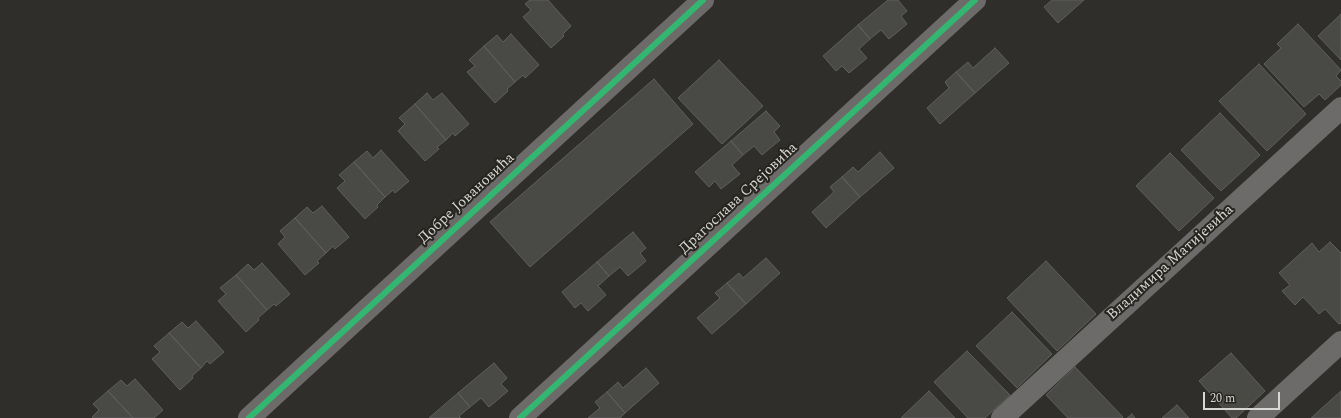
<!DOCTYPE html>
<meta charset="utf-8">
<style>
body{margin:0}
#map{position:relative;width:1341px;height:418px;overflow:hidden;background:#2f2e2a;font-family:Spectral,serif}
canvas{display:block}
.scale{position:absolute;left:1203px;top:392px;width:77px;height:18px;box-sizing:border-box;border:2px solid #d7d6d2;border-top:0;padding-left:5px;font-size:12px;line-height:14px;white-space:nowrap;color:#d7d6d2;-webkit-text-stroke:3px #26251f;paint-order:stroke}
</style>
<div id="map">
<canvas width="1341" height="418"></canvas>
<div class="scale">20 m</div>
</div>
<script>
const ctx = document.querySelector('canvas').getContext('2d');
ctx.lineJoin = 'round';
function fillPath(path, color) {
  ctx.fillStyle = color;
  ctx.fill(path, 'evenodd');
}
function poly(rows) {
  const path = new Path2D();
  for (const r of rows) {
    path.moveTo(r[0], r[1]);
    for (let i = 2; i < r.length; i += 2) path.lineTo(r[i], r[i + 1]);
  }
  return path;
}
function stroke(path, color, width, dash) {
  ctx.strokeStyle = color;
  ctx.lineWidth = width;
  ctx.lineCap = dash ? 'butt' : 'round';
  ctx.setLineDash(dash || []);
  ctx.stroke(path);
}
function label(font, color, halo, rows, align = 'center') {
  ctx.font = font + ' Spectral,serif';
  ctx.lineWidth = 4;
  ctx.setLineDash([]);
  ctx.textBaseline = 'middle';
  ctx.strokeStyle = halo;
  ctx.fillStyle = color;
  for (const [text, x, y, turn = 0] of rows) {
    ctx.save();
    ctx.translate(x, y);
    ctx.rotate((+turn || 0) * Math.PI / 180);
    ctx.textAlign = isNaN(turn) ? turn : align;
    if (halo) ctx.strokeText(text, 0, 0);
    ctx.fillText(text, 0, 0);
    ctx.restore();
  }
}
const building = poly([
 [530,0,548,0,571,26,563,34,564,36,551,48,523,17,531,10,525,4,530,0],
 [888,0,898,0,907,11,901,16,907,24,889,39,881,30,870,39,858,25,888,0],
 [1052,0,1084,0,1058,23,1044,7,1052,0],
 [1341,14,1341,60,1318,36,1341,14],
 [1298,24,1341,70,1336,76,1341,81,1341,85,1325,100,1319,94,1304,107,1264,64,1281,48,1277,44,1298,24],
 [858,25,870,39,859,49,867,58,849,73,842,66,836,71,823,56,858,25],
 [511,34,539,65,525,78,523,75,515,82,484,46,497,35,503,42,511,34],
 [484,46,515,82,507,89,508,91,495,103,467,72,475,66,469,60,484,46],
 [995,48,1009,63,975,93,956,72,968,62,973,68,995,48],
 [719,60,763,106,722,144,678,98,719,60],
 [1259,64,1306,114,1267,151,1219,101,1259,64],
 [956,72,975,93,940,124,927,108,949,88,945,82,956,72],
 [654,79,693,124,530,267,490,222,654,79],
 [427,93,433,100,442,93,469,124,455,136,453,133,446,140,415,104,427,93],
 [415,104,446,140,437,147,439,149,425,161,398,131,405,124,399,118,415,104],
 [766,111,780,126,774,132,780,140,762,155,754,146,743,155,731,141,766,111],
 [1220,113,1260,155,1221,191,1181,150,1220,113],
 [731,141,743,155,732,165,740,174,721,189,715,181,709,187,695,172,731,141],
 [381,150,409,181,395,193,393,190,385,197,354,162,367,151,373,158,381,150],
 [880,152,894,168,860,197,842,177,853,167,858,172,880,152],
 [1170,153,1214,198,1179,231,1136,186,1170,153],
 [354,162,385,197,377,205,378,207,365,219,337,188,345,181,339,175,354,162],
 [842,177,860,197,826,228,812,212,834,192,830,187,842,177],
 [322,206,349,237,335,249,333,246,326,253,295,218,307,207,313,213,322,206],
 [295,218,326,253,317,261,319,263,305,275,278,244,285,237,280,231,295,218],
 [633,232,646,248,640,253,646,261,628,276,620,267,609,276,597,262,633,232],
 [1330,242,1341,253,1341,323,1339,324,1325,309,1319,314,1303,297,1295,305,1282,291,1290,285,1279,273,1312,243,1319,252,1330,242],
 [766,258,780,273,746,304,727,283,739,273,743,278,766,258],
 [1046,261,1096,314,1057,351,1007,298,1046,261],
 [597,262,609,276,598,286,606,295,588,311,581,303,575,308,562,292,597,262],
 [262,263,290,294,276,306,274,304,267,310,236,275,248,264,254,270,262,263],
 [236,275,267,310,258,318,259,320,246,332,218,301,226,294,220,288,236,275],
 [727,283,746,304,712,334,697,318,720,298,715,293,727,283],
 [1012,312,1052,354,1017,388,976,346,1012,312],
 [196,321,224,352,210,364,207,361,201,368,169,333,182,322,188,328,196,321],
 [169,333,201,368,192,376,193,378,180,390,152,359,160,352,154,346,169,333],
 [967,351,1010,395,985,418,968,418,934,382,967,351],
 [1231,353,1265,391,1236,418,1232,418,1199,381,1231,353],
 [494,363,507,378,501,384,508,391,489,407,481,398,470,407,458,393,494,363],
 [1075,367,1123,417,1122,418,1068,418,1046,395,1075,367],
 [646,368,659,383,625,413,607,392,618,382,623,388,646,368],
 [135,379,163,410,154,418,133,418,108,391,121,380,127,386,135,379],
 [108,391,133,418,93,418,92,417,99,410,93,404,108,391],
 [929,391,955,418,901,418,929,391],
 [1341,391,1341,418,1311,418,1341,391],
 [607,392,625,413,620,418,588,418,600,408,595,402,607,392],
 [458,393,470,407,459,416,461,418,429,418,458,393],
 [1177,405,1189,418,1162,418,1177,405],
 [1132,414,1135,418,1127,418,1132,414]
]);
const minor = poly([
 [249,418,703,0],
 [520,418,975,0],
 [1002,418,1341,108],
 [1258,418,1341,342]
]);
const cycleway = poly([
 [249,418,703,0],
 [520,418,975,0]
]);
const streetNames = [
 ["Добре Јовановића",467,199,-43],
 ["Драгослава Срејовића",739,199,-43],
 ["Владимира Матијевића",1171,263,-42]
];
fillPath(building, '#494946');
stroke(building, '#5f605c', 1);
stroke(minor, '#6c6b6a', 22);
stroke(cycleway, '#33b770', 6);
label('15px', '#d7d6d2', '#26251f', streetNames);
</script>
